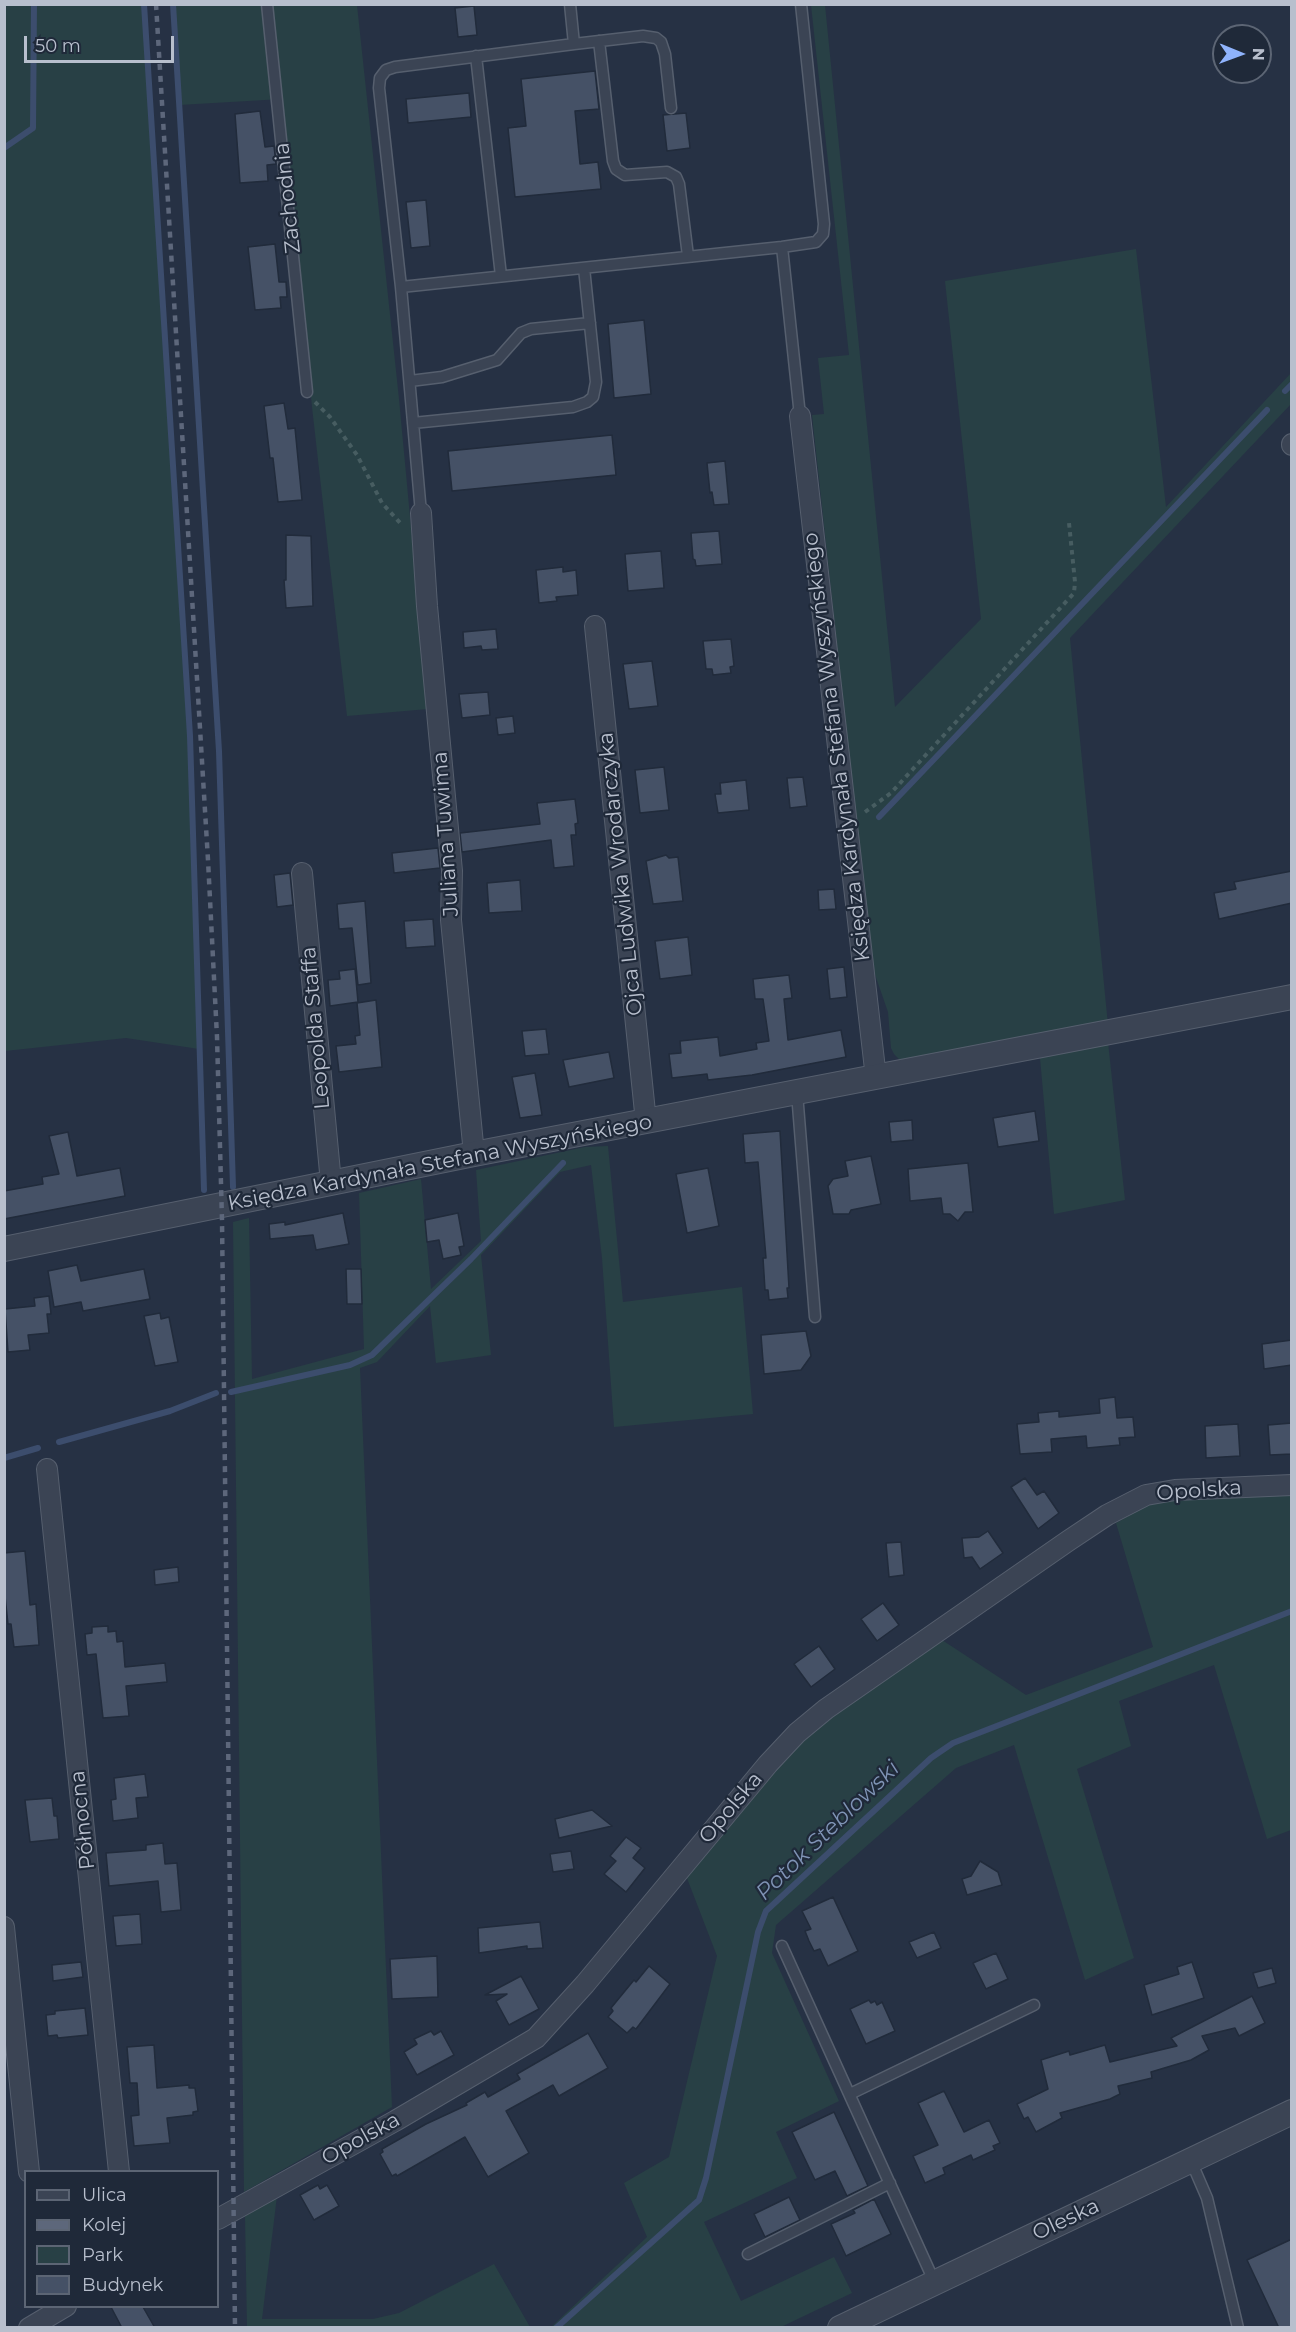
<!DOCTYPE html>
<meta charset="utf-8">
<style>
body{margin:0}
#map{position:relative;width:1296px;height:2332px;overflow:hidden;background:#263144;font-family:Montserrat,sans-serif}
canvas{display:block}
.frame{position:absolute;inset:0;border:6px solid #b8bfcd;pointer-events:none}
.legend{position:absolute;left:24px;top:2170px;width:195px;height:138px;box-sizing:border-box;background:#1f2939;border:2px solid #5c6574;margin:0;padding:8px 10px;list-style:none;font-size:18px;color:#b8bfcd}
.legend li{display:flex;align-items:center;gap:12px;height:30px}
.legend b{width:30px;border:2px solid #5c6574}
.north{position:absolute;left:1212px;top:24px;width:60px;height:60px;box-sizing:border-box;background:#1f2939;border:2px solid #5c6574;border-radius:50%;rotate:91deg;font-size:16px;font-weight:700;line-height:24px;text-align:center;color:#b8bfcd}
.north::after{content:'';display:block;margin:auto;width:21px;height:27px;background:#8fb3fc;clip-path:polygon(50% 0,100% 100%,50% 72%,0 100%)}
.scale{position:absolute;left:24px;top:36px;width:150px;height:27px;box-sizing:border-box;border:3px solid #b8bfcd;border-top:0;padding-left:8px;font-size:18px;line-height:21px;white-space:nowrap;color:#b8bfcd;-webkit-text-stroke:4px #1f2939;paint-order:stroke}
</style>
<div id="map">
<canvas width="1296" height="2332"></canvas>
<div class="frame"></div>
<ul class="legend">
<li><b style="height:8px;background:#3b4454"></b>Ulica</li>
<li><b style="height:8px;background:#5d677b"></b>Kolej</li>
<li><b style="height:16px;background:#284045"></b>Park</li>
<li><b style="height:16px;background:#455166"></b>Budynek</li>
</ul>
<div class="north">N</div>
<div class="scale">50 m</div>
</div>
<script>
const ctx = document.querySelector('canvas').getContext('2d');
ctx.lineJoin = 'round';
function fillPath(path, color) {
  ctx.fillStyle = color;
  ctx.fill(path, 'evenodd');
}
function poly(rows) {
  const path = new Path2D();
  for (const r of rows) {
    path.moveTo(r[0], r[1]);
    for (let i = 2; i < r.length; i += 2) path.lineTo(r[i], r[i + 1]);
  }
  return path;
}
function stroke(path, color, width, dash) {
  ctx.strokeStyle = color;
  ctx.lineWidth = width;
  ctx.lineCap = dash ? 'butt' : 'round';
  ctx.setLineDash(dash || []);
  ctx.stroke(path);
}
function label(font, color, halo, rows, align = 'center') {
  ctx.font = font + ' Montserrat,sans-serif';
  ctx.lineWidth = 4.5;
  ctx.setLineDash([]);
  ctx.textBaseline = 'middle';
  ctx.strokeStyle = halo;
  ctx.fillStyle = color;
  for (const [text, x, y, turn = 0] of rows) {
    ctx.save();
    ctx.translate(x, y);
    ctx.rotate((+turn || 0) * Math.PI / 180);
    ctx.textAlign = isNaN(turn) ? turn : align;
    if (halo) ctx.strokeText(text, 0, 0);
    ctx.fillText(text, 0, 0);
    ctx.restore();
  }
}
const green = poly([
 [4,5,144,5,190,736,199,1049,126,1038,5,1051],
 [173,5,357,5,399,399,428,709,347,716,312,407,282,99,179,105],
 [811,5,825,5,895,707,981,619,945,281,1136,249,1166,507,1291,373,1291,404,1070,638,1108,1025,900,1060,894,1054,891,1048,888,1012,872,966,812,415,824,414,818,358,849,355],
 [1108,1042,1125,1200,1054,1214,1040,1058],
 [608,1146,623,1302,742,1287,753,1414,614,1427,602,1258,591,1165,560,1172,481,1255,491,1355,436,1363,430,1306,377,1362,360,1368,392,2107,244,2192,233,1222,249,1218,252,1379,364,1349,359,1193,421,1179,431,1289,481,1241,476,1170,585,1147],
 [1291,1492,1291,1830,1267,1839,1214,1665,1119,1701,1131,1746,1077,1769,1134,1958,1085,1980,1014,1745,956,1768,776,1925,772,1953,839,2101,776,2132,797,2178,704,2222,741,2301,834,2257,852,2293,781,2327,550,2328,647,2237,624,2183,669,2157,717,1956,685,1873,757,1785,820,1725,942,1640,1026,1695,1153,1647,1116,1523,1152,1502,1175,1498],
 [277,2196,262,2319,373,2319,399,2313,494,2264,530,2327,247,2327,245,2216]
]);
const stream = poly([
 [144,4,190,736,204,1190],
 [173,4,219,751,233,1187],
 [4,148,33,128,34,4],
 [1285,391,1292,384],
 [879,817,1267,410],
 [231,1392,350,1365,372,1355,471,1259,563,1163],
 [59,1442,170,1411,216,1393],
 [4,1458,38,1448],
 [556,2328,699,2200,706,2178,758,1932,766,1911,931,1758,953,1743,1292,1611]
]);
const building = poly([
 [474,6,477,35,458,37,455,8,474,6],
 [595,71,599,109,575,111,580,164,598,162,601,189,515,197,508,128,526,126,521,79,595,71],
 [469,93,471,117,408,123,406,99,469,93],
 [260,111,265,147,274,146,276,164,267,165,268,181,240,183,235,114,260,111],
 [686,113,690,148,667,151,663,115,686,113],
 [426,200,430,246,411,248,406,202,426,200],
 [275,244,279,282,286,282,287,297,280,297,281,308,255,310,248,247,275,244],
 [644,320,651,394,614,398,608,324,644,320],
 [284,403,288,429,295,428,302,500,278,502,273,458,270,458,264,406,284,403],
 [612,435,616,475,452,491,448,451,612,435],
 [725,461,729,504,714,505,712,492,710,493,707,463,725,461],
 [719,531,722,564,696,566,695,560,693,559,691,533,719,531],
 [286,535,311,536,313,606,286,608,284,580,286,580,286,535],
 [661,551,664,588,628,591,625,554,661,551],
 [563,567,563,572,576,570,578,595,556,597,557,601,539,603,536,570,563,567],
 [496,629,498,649,482,650,481,646,464,648,463,632,496,629],
 [731,639,734,666,730,667,731,673,713,675,712,669,706,669,703,641,731,639],
 [652,661,658,706,629,709,623,664,652,661],
 [488,692,490,715,462,718,459,694,488,692],
 [513,716,515,733,498,735,496,718,513,716],
 [664,767,669,810,640,813,635,770,664,767],
 [803,777,807,806,790,808,787,778,803,777],
 [746,780,749,810,718,813,715,794,721,794,720,783,746,780],
 [575,799,578,823,575,824,576,835,571,835,574,866,554,868,551,840,462,852,460,833,540,824,537,803,575,799],
 [438,848,440,868,394,873,392,853,438,848],
 [666,855,669,858,678,857,683,901,653,904,646,861,666,855],
 [1292,871,1292,903,1219,919,1214,893,1236,889,1234,882,1292,871],
 [290,873,293,905,277,907,274,875,290,873],
 [520,880,522,911,489,913,487,883,520,880],
 [834,889,836,909,819,910,818,890,834,889],
 [365,901,371,983,358,985,352,928,339,929,337,904,365,901],
 [433,919,435,946,406,948,404,921,433,919],
 [688,937,692,975,660,979,655,941,688,937],
 [844,967,847,997,830,999,827,969,844,967],
 [355,969,358,1002,330,1006,328,980,340,979,339,971,355,969],
 [789,975,792,998,784,999,788,1040,841,1030,846,1057,752,1075,708,1080,707,1074,672,1078,669,1054,681,1053,680,1041,718,1037,720,1056,757,1049,756,1043,769,1041,763,999,755,999,753,979,789,975],
 [376,1000,382,1067,339,1072,336,1046,356,1044,355,1036,360,1035,357,1003,376,1000],
 [546,1029,549,1054,525,1056,522,1031,546,1029],
 [609,1052,614,1078,569,1087,563,1060,609,1052],
 [535,1073,542,1115,520,1118,512,1077,535,1073],
 [1035,1111,1039,1141,998,1147,993,1118,1035,1111],
 [912,1120,913,1140,891,1142,889,1122,912,1120],
 [780,1131,789,1288,787,1288,788,1298,769,1300,768,1290,765,1290,763,1258,766,1258,758,1162,745,1163,743,1134,780,1131],
 [68,1132,77,1176,120,1168,125,1196,4,1219,4,1191,43,1184,42,1177,59,1174,49,1136,68,1132],
 [871,1156,881,1204,851,1210,849,1214,833,1214,828,1186,833,1179,848,1176,845,1161,871,1156],
 [968,1163,973,1212,965,1212,958,1221,950,1214,943,1214,941,1198,910,1201,908,1169,968,1163],
 [708,1168,719,1226,687,1233,676,1174,708,1168],
 [343,1213,349,1244,316,1250,313,1235,270,1239,269,1224,285,1222,285,1225,343,1213],
 [458,1213,464,1246,459,1247,461,1255,443,1259,439,1240,427,1242,425,1220,458,1213],
 [77,1265,81,1281,144,1269,150,1299,83,1311,81,1302,54,1307,48,1271,77,1265],
 [346,1269,361,1269,362,1304,347,1304,346,1269],
 [49,1296,51,1314,47,1314,49,1333,28,1335,30,1350,8,1352,5,1309,35,1306,34,1298,49,1296],
 [160,1313,161,1319,169,1317,178,1362,155,1366,144,1316,160,1313],
 [806,1331,811,1356,801,1370,764,1374,761,1335,806,1331],
 [1292,1340,1292,1365,1264,1369,1262,1344,1292,1340],
 [1115,1397,1117,1418,1133,1417,1135,1437,1119,1438,1120,1445,1087,1448,1086,1436,1051,1439,1052,1452,1020,1454,1017,1424,1039,1422,1038,1413,1059,1411,1059,1417,1100,1413,1099,1399,1115,1397],
 [1292,1423,1292,1454,1270,1455,1268,1425,1292,1423],
 [1238,1424,1240,1456,1206,1458,1205,1426,1238,1424],
 [1025,1478,1037,1495,1044,1491,1059,1513,1038,1529,1011,1487,1025,1478],
 [988,1531,1003,1553,980,1569,972,1557,964,1558,962,1538,979,1537,988,1531],
 [901,1542,904,1575,889,1577,886,1543,901,1542],
 [25,1551,30,1605,36,1604,39,1645,14,1647,11,1624,8,1624,4,1587,4,1553,25,1551],
 [178,1567,179,1582,155,1585,154,1570,178,1567],
 [883,1603,899,1625,877,1641,861,1619,883,1603],
 [108,1626,108,1632,116,1631,117,1642,123,1641,125,1667,165,1663,167,1682,126,1686,129,1716,103,1718,96,1654,87,1655,85,1634,92,1633,92,1627,108,1626],
 [819,1646,835,1669,811,1687,794,1664,819,1646],
 [145,1774,148,1797,136,1798,138,1818,113,1821,111,1800,116,1799,114,1778,145,1774],
 [52,1798,54,1816,57,1816,59,1839,30,1842,25,1800,52,1798],
 [592,1810,612,1826,559,1838,555,1819,592,1810],
 [626,1837,641,1848,633,1858,645,1868,626,1892,604,1874,616,1861,610,1856,626,1837],
 [163,1843,165,1864,177,1863,181,1910,161,1912,158,1881,109,1886,106,1853,146,1850,146,1845,163,1843],
 [571,1851,574,1869,553,1872,550,1854,571,1851],
 [980,1861,998,1872,1002,1885,967,1895,962,1879,971,1876,980,1861],
 [833,1897,858,1951,828,1966,820,1949,814,1951,809,1941,805,1931,811,1929,802,1911,833,1897],
 [140,1914,142,1944,116,1946,113,1916,140,1914],
 [540,1922,543,1948,527,1949,527,1946,479,1953,478,1928,540,1922],
 [934,1932,941,1948,917,1958,909,1942,934,1932],
 [996,1953,1008,1979,986,1989,973,1963,996,1953],
 [437,1956,438,1997,392,1999,390,1959,437,1956],
 [81,1962,83,1977,53,1981,52,1965,81,1962],
 [1192,1962,1204,1998,1152,2015,1144,1985,1179,1974,1177,1967,1192,1962],
 [649,1966,670,1984,636,2029,633,2027,627,2033,608,2017,613,2011,611,2008,634,1980,636,1982,649,1966],
 [1272,1968,1276,1983,1258,1988,1253,1973,1272,1968],
 [521,1976,539,2009,509,2025,496,2001,507,1994,485,1995,521,1976],
 [1252,1996,1265,2023,1239,2036,1235,2028,1202,2036,1209,2050,1191,2060,1151,2072,1152,2078,1118,2086,1120,2094,1110,2099,1060,2113,1062,2118,1036,2132,1028,2117,1024,2119,1017,2104,1048,2089,1041,2060,1069,2051,1070,2055,1105,2045,1110,2062,1177,2046,1171,2038,1252,1996],
 [869,2000,871,2003,875,2001,877,2005,882,2002,895,2031,866,2044,850,2009,869,2000],
 [85,2008,88,2035,58,2038,57,2035,48,2036,46,2015,55,2014,55,2011,85,2008],
 [431,2031,434,2035,441,2031,454,2055,417,2075,404,2052,417,2044,414,2039,431,2031],
 [588,2033,608,2068,559,2096,553,2085,506,2111,529,2153,488,2177,465,2137,397,2176,396,2174,392,2176,380,2154,383,2152,382,2149,426,2124,467,2105,466,2103,485,2092,488,2097,520,2079,517,2074,588,2033],
 [154,2045,157,2088,189,2085,189,2088,195,2088,198,2111,193,2112,193,2115,167,2118,170,2143,134,2146,131,2116,139,2115,137,2083,130,2083,127,2047,154,2045],
 [944,2091,964,2132,989,2120,1000,2143,993,2146,995,2150,973,2160,971,2155,943,2168,945,2174,925,2183,913,2156,938,2145,918,2103,944,2091],
 [834,2112,868,2186,847,2196,835,2171,815,2180,792,2132,834,2112],
 [318,2185,320,2189,327,2185,339,2206,314,2220,300,2195,318,2185],
 [789,2197,800,2220,765,2237,754,2214,789,2197],
 [874,2199,891,2234,846,2256,831,2224,855,2213,853,2210,874,2199],
 [1292,2239,1292,2328,1279,2328,1247,2260,1292,2239],
 [111,2307,143,2307,155,2328,122,2328,111,2307]
]);
const path = poly([
 [315,402,330,417,357,455,382,503,402,525],
 [865,812,891,793,1074,593,1075,582,1069,523]
]);
const service = poly([
 [267,4,307,392],
 [570,4,574,44,395,67,386,70,380,78,379,88,401,287,782,247,816,242,823,234,824,224,801,4],
 [599,41,613,161,616,169,625,175,667,172,676,177,679,184,688,256],
 [574,44,643,36,656,38,661,42,665,54,671,108],
 [476,56,501,276],
 [782,247,800,416],
 [401,287,421,513],
 [410,381,442,377,497,360,521,333,531,329,590,323],
 [413,423,573,407,587,402,593,397,596,382,584,268],
 [797,1093,815,1317],
 [782,1946,934,2281],
 [850,2094,1034,2005],
 [1191,2161,1207,2198,1238,2328],
 [748,2254,890,2183]
]);
const minor = poly([
 [800,416,876,1078],
 [1292,444,1292,445],
 [421,513,427,606,452,871,451,920,474,1154],
 [595,626,646,1122],
 [302,873,331,1183],
 [47,1469,119,2172],
 [4,1927,29,2172],
 [218,2219,395,2121,536,2038,585,1984,768,1764,797,1733,826,1709,1068,1541,1107,1515,1146,1495,1175,1490,1292,1485],
 [29,2328,66,2306]
]);
const tertiary = poly([
 [4,1249,474,1154,1292,997],
 [840,2328,1292,2112]
]);
const rail = poly([
 [156,4,208,860,217,1037,222,1220,235,2328]
]);
const streetNames = [
 ["Zachodnia",288,198,-96],
 ["Księdza Kardynała Stefana Wyszyńskiego",837,747,-97],
 ["Juliana Tuwima",446,834,-94],
 ["Ojca Ludwika Wrodarczyka",621,874,-96],
 ["Leopolda Staffa",316,1028,-95],
 ["Księdza Kardynała Stefana Wyszyńskiego",440,1163,-11],
 ["Opolska",1199,1491,-4],
 ["Opolska",731,1808,-50],
 ["Północna",83,1820,-96],
 ["Opolska",361,2139,-29],
 ["Oleska",1066,2220,-25]
];
const waterNames = [
 ["Potok Steblowski",828,1831,-44]
];
fillPath(green, '#284045');
stroke(stream, '#3c4d6d', 6);
fillPath(building, '#455166');
stroke(building, '#212b3b', 1.5);
stroke(service, '#565f6e', 13);
stroke(minor, '#565f6e', 22);
stroke(tertiary, '#565f6e', 26);
stroke(path, '#475d61', 4, [4.5, 4.5]);
stroke(service, '#3b4454', 10);
stroke(minor, '#3b4454', 20);
stroke(tertiary, '#3b4454', 24);
stroke(rail, '#5d677b', 4.5, [6, 6]);
label('21px', '#b8bfcd', '#1f2939', streetNames);
label('italic 22px', '#7f93b5', '#1f2939', waterNames);
</script>
